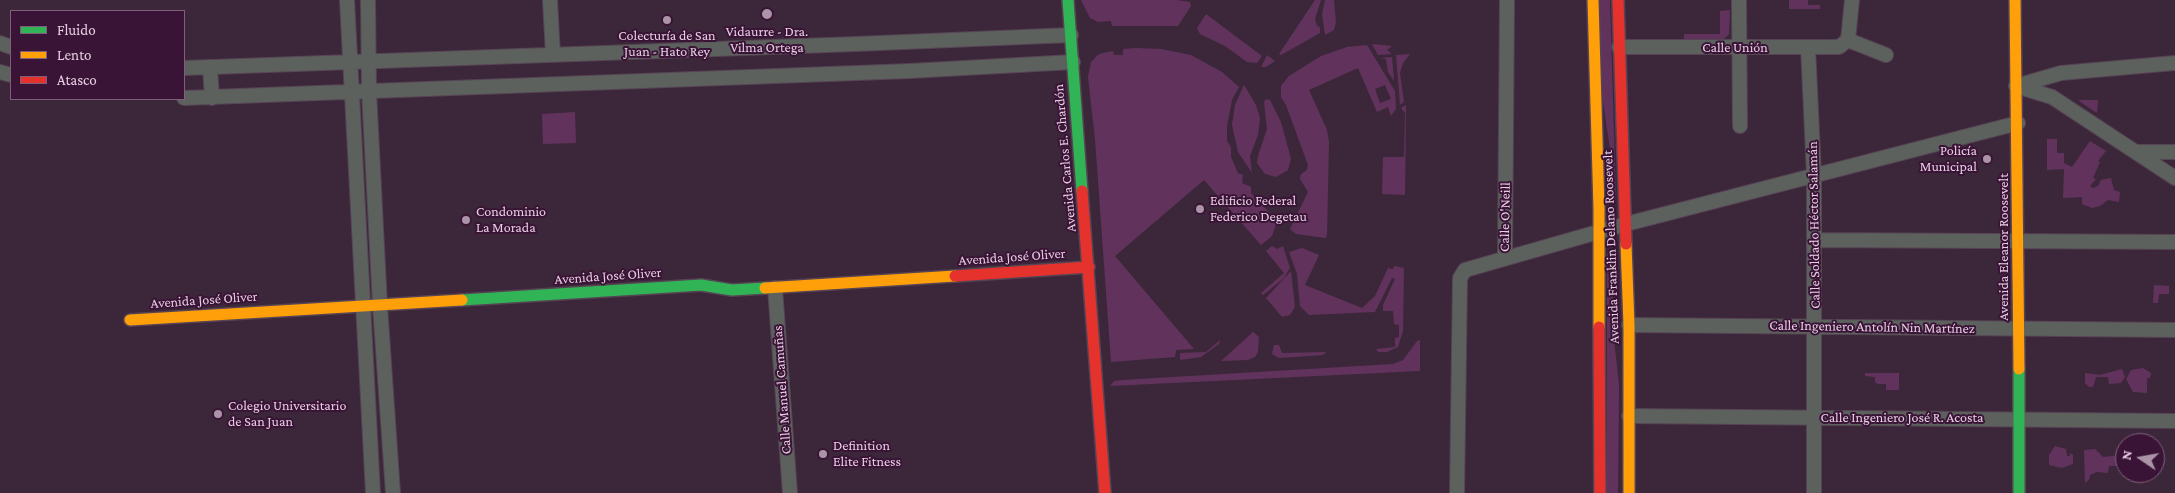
<!DOCTYPE html>
<meta charset="utf-8">
<style>
body{margin:0}
#map{position:relative;width:2175px;height:493px;overflow:hidden;background:#3c273a;font-family:"Crimson Pro",serif}
canvas{display:block}
.legend{position:absolute;left:10px;top:10px;width:175px;height:90px;box-sizing:border-box;background:#3a1436;border:1px solid #7f5e7b;margin:0;padding:6px 9px;list-style:none;font-size:15px;color:#e7cee3}
.legend li{display:flex;align-items:center;gap:10px;height:25px}
.legend b{width:25px;border:1px solid #7f5e7b}
.north{position:absolute;left:2115px;top:433px;width:50px;height:50px;box-sizing:border-box;background:#3a1436;border:1px solid #7f5e7b;border-radius:50%;rotate:282deg;font-size:14px;font-weight:700;line-height:20px;text-align:center;color:#e7cee3}
.north::after{content:'';display:block;margin:auto;width:18px;height:22px;background:#ab94a8;clip-path:polygon(50% 0,100% 100%,50% 72%,0 100%)}
</style>
<div id="map">
<canvas width="2175" height="493"></canvas>
<ul class="legend">
<li><b style="height:6px;background:#30b455"></b>Fluido</li>
<li><b style="height:6px;background:#ff9f0a"></b>Lento</li>
<li><b style="height:6px;background:#e5322d"></b>Atasco</li>
</ul>
<div class="north">N</div>
</div>
<script>
const ctx = document.querySelector('canvas').getContext('2d');
ctx.lineJoin = 'round';
function fillPath(path, color) {
  ctx.fillStyle = color;
  ctx.fill(path, 'evenodd');
}
function poly(rows) {
  const path = new Path2D();
  for (const r of rows) {
    path.moveTo(r[0], r[1]);
    for (let i = 2; i < r.length; i += 2) path.lineTo(r[i], r[i + 1]);
  }
  return path;
}
function stroke(path, color, width, dash) {
  ctx.strokeStyle = color;
  ctx.lineWidth = width;
  ctx.lineCap = dash ? 'butt' : 'round';
  ctx.setLineDash(dash || []);
  ctx.stroke(path);
}
function label(font, color, halo, rows, align = 'center') {
  ctx.font = font + ' "Crimson Pro",serif';
  ctx.lineWidth = 4;
  ctx.setLineDash([]);
  ctx.textBaseline = 'middle';
  ctx.strokeStyle = halo;
  ctx.fillStyle = color;
  for (const [text, x, y, turn = 0] of rows) {
    ctx.save();
    ctx.translate(x, y);
    ctx.rotate((+turn || 0) * Math.PI / 180);
    ctx.textAlign = isNaN(turn) ? turn : align;
    if (halo) ctx.strokeText(text, 0, 0);
    ctx.fillText(text, 0, 0);
    ctx.restore();
  }
}
const green = poly([
 [1081,0,1176,0,1190,2,1191,6,1178,26,1112,26,1111,21,1098,22,1090,18],
 [1315,0,1321,0,1315,19,1317,26,1320,27,1320,33,1281,55,1279,54],
 [1325,0,1334,0,1336,22,1334,30,1325,35,1322,14],
 [1599,0,1610,0,1616,202,1612,202,1610,149,1602,95],
 [1789,0,1808,0,1808,5,1820,5,1820,9,1789,9],
 [1730,10,1729,34,1723,40,1684,41,1684,34,1720,34,1720,11],
 [1206,14,1262,56,1257,63,1247,62,1225,46,1200,34,1197,28],
 [1372,44,1392,46,1387,50,1392,54,1378,55],
 [1367,45,1395,91,1396,109,1391,116,1388,107,1377,112,1358,68,1309,90,1327,130,1329,142,1327,234,1326,238,1296,234,1290,229,1308,192,1300,179,1301,174,1307,170,1308,165,1286,105,1281,97,1281,86,1289,76,1321,56,1347,47],
 [1385,85,1391,99,1380,103,1375,89],
 [1136,48,1161,49,1191,55,1222,72,1239,87,1232,100,1227,126,1227,141,1231,147,1231,157,1238,173,1243,175,1242,183,1251,187,1251,193,1277,221,1272,236,1261,245,1204,180,1115,256,1194,349,1176,350,1175,357,1111,362,1095,139,1088,77,1091,62,1099,54,1113,51,1114,55,1123,55,1123,49],
 [1410,54,1403,63,1400,73,1404,102,1400,105,1396,55],
 [1267,55,1275,61,1266,67,1261,67],
 [1392,57,1394,81,1388,72,1386,59,1380,58],
 [1244,85,1256,105,1260,118,1258,135,1250,156,1252,173,1238,152,1232,125,1235,105],
 [1266,99,1270,100,1281,122,1291,159,1288,170,1276,177,1265,174,1257,163,1258,156,1267,129,1264,102],
 [2079,100,2098,100,2097,113,2079,101],
 [1406,105,1405,195,1382,194,1383,157,1404,157,1405,113,1401,108],
 [575,112,576,143,543,144,542,114],
 [2047,139,2057,139,2057,153,2064,153,2064,163,2072,167,2090,141,2106,151,2098,161,2100,162,2093,178,2096,179,2090,186,2093,188,2098,186,2101,180,2111,178,2114,190,2120,192,2119,202,2108,200,2100,206,2092,208,2082,204,2082,197,2063,198,2064,169,2047,170],
 [1272,246,1277,249,1283,246,1290,268,1284,278,1263,295,1261,293,1284,273,1266,251],
 [1302,248,1319,255,1305,285,1362,308,1375,296,1388,268,1393,269,1394,266,1404,268,1403,331,1398,347,1387,352,1378,352,1376,349,1395,347,1395,338,1399,337,1399,325,1394,324,1393,311,1383,311,1383,305,1395,279,1392,278,1375,312,1309,315,1300,306,1297,274,1289,252],
 [1612,253,1613,330,1619,385,1618,493,1607,493,1607,254],
 [1291,271,1295,307,1290,315,1282,317,1266,298],
 [2154,285,2169,286,2169,294,2159,294,2158,303,2153,303],
 [1253,332,1259,337,1258,352,1255,357,1248,360,1221,361],
 [1220,340,1219,344,1201,357,1180,360,1180,353,1206,352],
 [1420,340,1420,371,1110,386,1114,381,1122,380,1393,364,1403,360,1417,341],
 [1274,345,1279,345,1282,353,1326,352,1323,355,1279,358,1272,354],
 [2143,368,2151,373,2150,378,2147,378,2147,393,2133,392,2126,379,2131,370],
 [2122,369,2125,377,2121,383,2109,384,2108,377,2096,377,2093,387,2089,387,2085,383,2085,373,2100,375],
 [1865,373,1899,373,1899,390,1886,390,1886,384,1878,384,1875,382,1875,377,1865,376],
 [2055,446,2066,449,2067,456,2070,456,2070,453,2073,455,2073,464,2062,468,2049,465,2049,455],
 [2095,449,2103,457,2122,455,2125,466,2109,466,2108,473,2097,472,2090,475,2089,480,2085,483,2084,450]
]);
const street = poly([
 [347,0,373,493],
 [368,0,369,91,380,306,393,493],
 [550,0,553,55],
 [1739,0,1740,126],
 [1848,40,1886,55],
 [1848,40,1852,0],
 [0,43,11,47],
 [1619,47,1839,47,1848,40],
 [1808,47,1814,175,1814,493],
 [210,67,212,98],
 [184,68,856,44,1071,35],
 [0,72,11,75],
 [2016,86,2052,97,2175,178],
 [2016,86,2061,73,2175,63],
 [184,98,910,71,1073,62],
 [2136,152,2175,152],
 [1815,240,2175,242],
 [1505,258,1507,0],
 [775,288,790,493],
 [1629,325,2175,330],
 [1629,416,2175,421],
 [1457,493,1460,278,1465,270,1626,224,2018,123]
]);
const fast = poly([
 [1068,0,1082,191],
 [462,300,701,285,732,290,765,288],
 [2019,369,2019,493]
]);
const slow = poly([
 [1593,0,1599,209,1599,327],
 [2015,0,2019,369],
 [1626,244,1629,325,1629,493],
 [765,288,955,276],
 [130,320,462,300]
]);
const jam = poly([
 [1618,0,1626,244],
 [1082,191,1105,493],
 [955,276,1089,267],
 [1599,327,1600,493]
]);
const markers = [
 [767,14,6,"#ab94a8"],
 [667,20,5,"#ab94a8"],
 [1987,159,5,"#ab94a8"],
 [1200,209,5,"#ab94a8"],
 [466,220,5,"#ab94a8"],
 [218,414,5,"#ab94a8"],
 [823,454,5,"#ab94a8"]
];
const poiNames = [
 ["Vidaurre - Dra.",767,32,"center"],
 ["Vilma Ortega",767,48,"center"],
 ["Colecturía de San",667,36,"center"],
 ["Juan - Hato Rey",667,52,"center"],
 ["Policía",1977,151,"right"],
 ["Municipal",1977,167,"right"],
 ["Edificio Federal",1210,201],
 ["Federico Degetau",1210,217],
 ["Condominio",476,212],
 ["La Morada",476,228],
 ["Colegio Universitario",228,406],
 ["de San Juan",228,422],
 ["Definition",833,446],
 ["Elite Fitness",833,462]
];
const streetNames = [
 ["Calle Unión",1735,48],
 ["Avenida Carlos E. Chardón",1065,158,-95],
 ["Calle O'Neill",1505,217,-89],
 ["Calle Soldado Héctor Salamán",1814,225,-91],
 ["Avenida Franklin Delano Roosevelt",1611,247,-92],
 ["Avenida Eleanor Roosevelt",2004,247,-90],
 ["Avenida José Oliver",1012,257,-4],
 ["Avenida José Oliver",608,276,-4],
 ["Avenida José Oliver",204,300,-4],
 ["Calle Ingeniero Antolín Nin Martínez",1872,327,1],
 ["Calle Manuel Camuñas",782,390,-94],
 ["Calle Ingeniero José R. Acosta",1902,418]
];
fillPath(green, '#61335c');
stroke(street, '#564353', 16);
stroke(fast, '#564353', 14);
stroke(slow, '#564353', 14);
stroke(jam, '#564353', 14);
stroke(street, '#5c615e', 14);
stroke(fast, '#30b455', 11);
stroke(slow, '#ff9f0a', 11);
stroke(jam, '#e5322d', 11);
for (const [x, y, r, color] of markers) {
  const dot = new Path2D();
  dot.arc(x, y, r, 0, 2 * Math.PI);
  ctx.fillStyle = color;
  ctx.fill(dot);
  stroke(dot, '#3a1436', 2);
}
label('14px', '#e7cee3', '#3a1436', poiNames, 'left');
label('14px', '#e7cee3', '#3a1436', streetNames);
</script>
